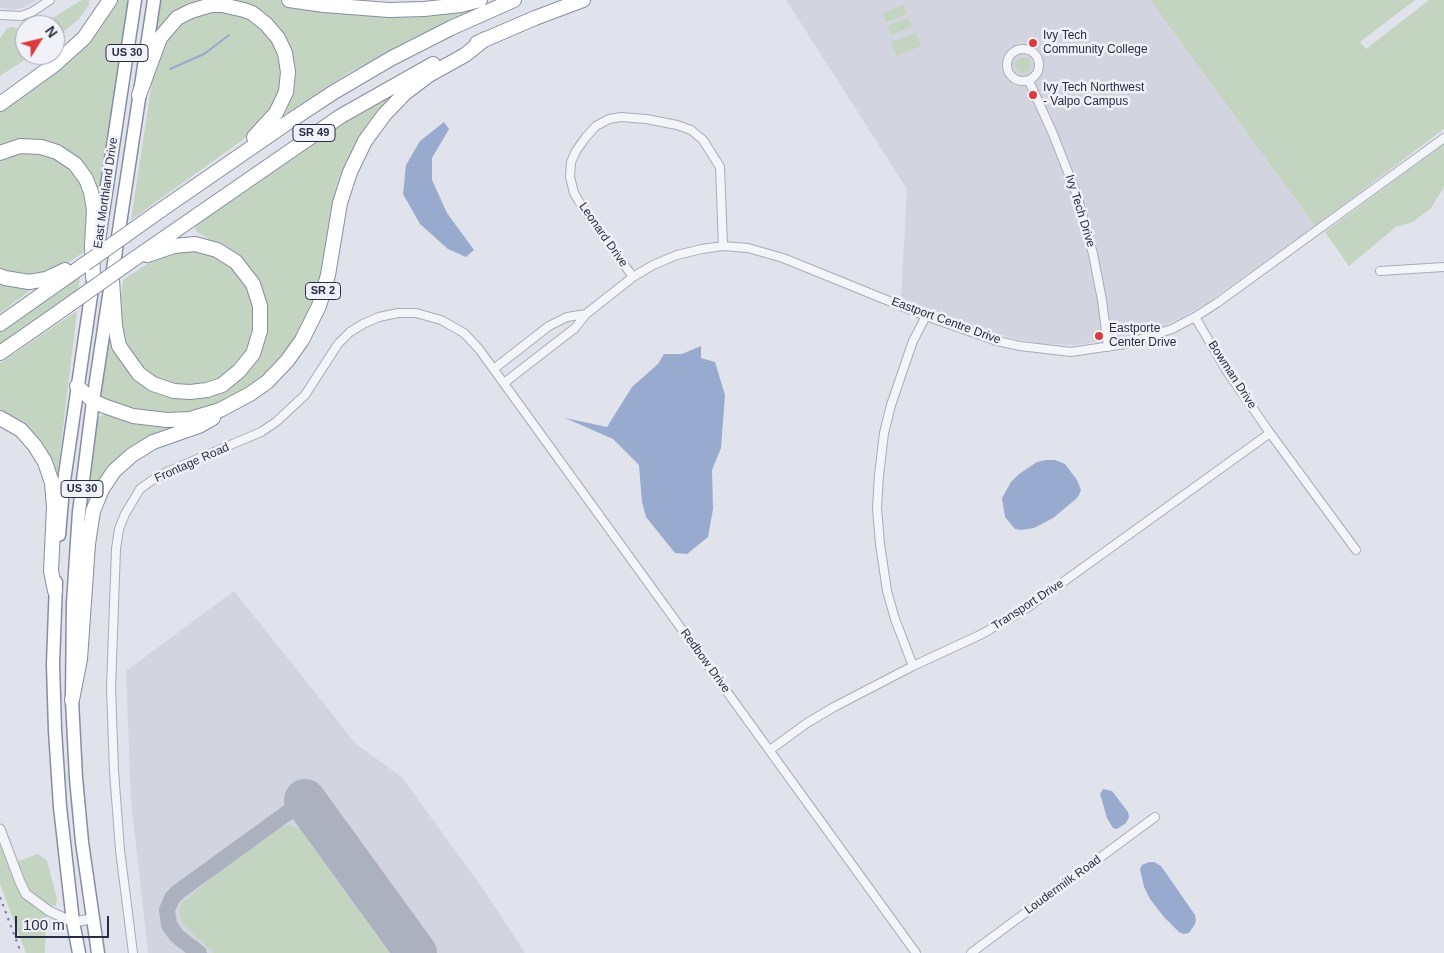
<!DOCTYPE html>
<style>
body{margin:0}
#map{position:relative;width:1444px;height:953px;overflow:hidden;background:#e0e3eb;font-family:Arial,sans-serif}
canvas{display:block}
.north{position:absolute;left:15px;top:15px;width:50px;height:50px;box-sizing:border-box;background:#f0f2f8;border:1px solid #a0a3b0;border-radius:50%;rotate:54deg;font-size:14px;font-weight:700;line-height:20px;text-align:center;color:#272d44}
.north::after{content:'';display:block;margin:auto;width:18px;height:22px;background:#db3b3b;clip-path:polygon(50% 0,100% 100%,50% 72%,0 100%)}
.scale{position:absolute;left:15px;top:916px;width:94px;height:22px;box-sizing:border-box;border:2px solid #272d44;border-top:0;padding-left:6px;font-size:15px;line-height:18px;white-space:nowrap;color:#272d44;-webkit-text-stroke:4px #f0f2f8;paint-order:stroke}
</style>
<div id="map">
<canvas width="1444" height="953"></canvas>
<div class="north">N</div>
<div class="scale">100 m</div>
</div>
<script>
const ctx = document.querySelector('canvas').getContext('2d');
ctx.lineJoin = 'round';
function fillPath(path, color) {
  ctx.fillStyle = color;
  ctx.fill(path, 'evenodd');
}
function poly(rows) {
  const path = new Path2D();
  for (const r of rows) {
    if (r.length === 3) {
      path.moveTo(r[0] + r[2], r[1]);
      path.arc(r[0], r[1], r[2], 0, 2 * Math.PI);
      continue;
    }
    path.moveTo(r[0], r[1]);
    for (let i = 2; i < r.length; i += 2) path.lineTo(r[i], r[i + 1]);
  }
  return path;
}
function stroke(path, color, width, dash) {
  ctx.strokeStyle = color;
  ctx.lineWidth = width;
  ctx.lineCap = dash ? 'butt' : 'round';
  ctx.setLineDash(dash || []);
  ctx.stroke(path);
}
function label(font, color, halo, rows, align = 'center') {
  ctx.font = font + ' Arial,sans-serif';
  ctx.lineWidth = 5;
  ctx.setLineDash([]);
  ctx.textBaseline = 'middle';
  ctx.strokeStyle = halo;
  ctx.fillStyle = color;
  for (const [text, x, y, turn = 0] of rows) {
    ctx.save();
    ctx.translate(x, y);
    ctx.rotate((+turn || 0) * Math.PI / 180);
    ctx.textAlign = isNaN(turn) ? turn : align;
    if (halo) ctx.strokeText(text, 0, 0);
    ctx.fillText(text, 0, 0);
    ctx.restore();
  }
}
const built = poly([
 [0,0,37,0,22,8,13,10,0,8],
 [786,0,1150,0,1315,226,1207,303,1181,318,1151,331,1125,338,1076,345,1043,344,1011,338,985,330,901,298,907,189],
 [234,591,356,744,402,777,485,892,525,953,148,953,131,801,126,671]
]);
const green = poly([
 [82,0,89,0,89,5,78,20,55,38,55,25,41,25],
 [114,0,128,0,99,193,97,194,70,155,0,147,0,108,62,62],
 [161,0,278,0,297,5,487,2,348,73,286,114,291,90,277,31,221,1,155,38],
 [1150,0,1415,0,1360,42,1366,49,1429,0,1444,0,1444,129,1315,226],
 [903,5,907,14,886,22,882,13],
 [223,9,248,17,271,37,282,59,279,101,259,126,244,139,131,220,155,62,168,36,190,15],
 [908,18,912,27,891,35,887,26],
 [13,27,25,31,25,55,32,55,0,76,0,38,7,28],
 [916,32,921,46,896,56,891,42],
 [1023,65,8],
 [406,84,373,121,313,303,300,329,287,350,272,369,235,398,202,411,157,416,100,399,110,334,117,351,176,396,242,374,265,313,225,249,197,232,195,228,196,223,311,142],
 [1444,144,1444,187,1431,208,1413,222,1396,227,1349,266,1325,232],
 [23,151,44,153,63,162,78,177,87,195,90,215,84,252,63,266,45,274,25,277,0,270,0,157],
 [183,249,206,252,226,261,242,277,253,297,256,319,252,341,242,361,225,376,205,385,184,387,164,383,146,373,122,340,118,319,123,280,162,254],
 [81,273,78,290,0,344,0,330],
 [0,279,36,286,0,313],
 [77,311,56,486,48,460,0,414,0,363],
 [106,413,194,422,139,445,86,516,98,418],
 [288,825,299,828,389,953,213,953,183,924,179,910,182,903,218,872,282,827],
 [0,840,18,887,29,902,46,915,45,953,26,953,0,884],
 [38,854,47,861,57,899,56,906,50,905,38,898,24,885,16,862]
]);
const water = poly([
 [444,122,449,129,432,158,432,180,447,213,474,250,466,257,448,249,420,224,403,194,406,165,420,141],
 [701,346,701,358,715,362,725,395,721,448,712,470,713,509,708,537,687,554,675,553,646,517,642,502,639,465,613,439,565,418,607,427,632,387,658,364,664,354,682,354],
 [1046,460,1055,460,1065,464,1077,480,1081,490,1079,495,1076,499,1053,518,1034,528,1021,530,1015,529,1005,517,1002,498,1011,482,1019,474,1037,462],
 [1103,789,1112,791,1128,812,1129,817,1126,823,1117,829,1113,828,1107,818,1100,794],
 [1149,862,1154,862,1161,866,1195,915,1196,920,1195,924,1189,933,1183,934,1179,932,1164,917,1150,899,1144,887,1140,869,1142,865]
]);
const stream = poly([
 [170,69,204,54,229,35]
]);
const taxiway = poly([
 [199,953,177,936,169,925,167,910,172,898,178,892,305,800]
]);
const runway = poly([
 [305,800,416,953]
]);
const minor = poly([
 [0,15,21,16,32,12,50,0],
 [1023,65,16],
 [1029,81,1053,134,1077,195,1093,254,1102,300,1108,347],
 [1380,271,1444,267],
 [633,277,583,208,574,193,570,177,571,162,576,151,586,137,596,126,609,119,621,117,646,119,677,125,691,130,703,140,720,167,723,246],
 [586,314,633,277,653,265,677,255,702,249,723,246,748,248,783,258,926,316,997,341,1020,346,1071,352,1125,344,1172,329,1195,317,1217,303,1444,138],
 [1195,317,1228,373,1270,433,1356,550],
 [495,368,549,326,567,317,586,314,575,328,504,383],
 [913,666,895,619,887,591,880,544,877,508,879,475,884,433,891,405,913,341,926,316],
 [770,750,807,723,834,707,913,666,982,634,1027,608,1270,433],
 [133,953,120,850,114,771,111,688,116,549,119,529,125,514,140,489,154,479,169,471,261,432,276,422,305,395,338,344,350,332,363,324,379,317,398,313,416,313,441,320,464,333,479,349,916,953],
 [971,953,1155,817]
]);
const tertiary = poly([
 [0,829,20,882,26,894,49,911,73,922,92,919]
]);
const trunk = poly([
 [97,252,135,0],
 [59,535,63,488,93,282],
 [56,582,53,664,55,730,60,807,73,922,79,953],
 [98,953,82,842,76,778,72,700,73,603,79,512,93,401,154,0]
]);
const motorway = poly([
 [289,0,324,5,389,10,424,9,461,5,480,0],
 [477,43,535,18,583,0],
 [139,95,160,38,177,18,191,11,211,5,222,5,244,10,252,13,266,24,278,38,285,53,288,72,286,92,276,113,254,137],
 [0,104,54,65,84,38,110,0],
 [0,153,20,146,41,147,57,152,75,164,86,179,91,192,94,210,92,245,93,277],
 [161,210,290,121,334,92,392,58,451,28,514,0],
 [134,259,341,116,433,64],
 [0,276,5,278,29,282,46,279,65,270],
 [112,280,115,326,119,346,139,374,153,384,174,391,190,392,207,390,222,385,239,371,253,354,260,331,260,306,253,284,236,262,217,250,195,244,174,246,147,255],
 [0,324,85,264],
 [0,353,49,319],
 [77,386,93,401,104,406,133,416,167,420,190,419,220,410,250,394,267,382,287,361,302,340,319,306,328,275,340,203,350,172,365,141,384,115,405,93,429,75,465,55,485,39],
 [0,418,21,430,35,446,45,462,52,483,54,507,51,571,55,591],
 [72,700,80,659,88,544,93,511,102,489,114,471,132,455,153,442,199,426,213,418]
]);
const rail = poly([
 [0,897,21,953]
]);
const motorwayBridge = poly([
 [85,264,161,210],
 [49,319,134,259]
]);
const markers = [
 [1033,43,5,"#db3b3b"],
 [1033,95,5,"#db3b3b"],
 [1099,336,5,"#db3b3b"]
];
const shields = [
 [127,53,42],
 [314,133,42],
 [323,291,35],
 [82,489,42]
];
const shieldNames = [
 ["US 30",127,53],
 ["SR 49",314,133],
 ["SR 2",323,291],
 ["US 30",82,489]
];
const poiNames = [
 ["Ivy Tech",1043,36],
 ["Community College",1043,50],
 ["Ivy Tech Northwest",1043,88],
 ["- Valpo Campus",1043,102],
 ["Eastporte",1109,329],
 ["Center Drive",1109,343]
];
const streetNames = [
 ["East Morthland Drive",106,193,-82],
 ["Ivy Tech Drive",1080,211,73],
 ["Leonard Drive",603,235,55],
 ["Eastport Centre Drive",946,321,20],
 ["Bowman Drive",1232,375,57],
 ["Frontage Road",192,463,-24],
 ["Transport Drive",1028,605,-33],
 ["Redbow Drive",705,661,54],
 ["Loudermilk Road",1063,885,-36]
];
fillPath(built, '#d2d5e0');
fillPath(green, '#c3d5c1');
fillPath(water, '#98aace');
stroke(stream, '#98aace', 2);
stroke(taxiway, '#acb1c0', 16);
stroke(runway, '#acb1c0', 42);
stroke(minor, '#a8acb9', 10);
stroke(tertiary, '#a8acb9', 11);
stroke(trunk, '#868da3', 15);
stroke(motorway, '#868da3', 16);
stroke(minor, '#f4f5f8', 8);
stroke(tertiary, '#f4f5f8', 9);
stroke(trunk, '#fff', 12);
stroke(motorway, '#fff', 14);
stroke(rail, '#787f96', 2, [2.5, 5]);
stroke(motorwayBridge, '#868da3', 16, []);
stroke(motorwayBridge, '#fff', 14);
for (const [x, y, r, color] of markers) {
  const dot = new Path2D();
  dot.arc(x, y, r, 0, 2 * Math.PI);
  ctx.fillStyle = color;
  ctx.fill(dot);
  stroke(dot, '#f0f2f8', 2);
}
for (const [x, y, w] of shields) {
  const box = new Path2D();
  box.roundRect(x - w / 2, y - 8.5, w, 17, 4);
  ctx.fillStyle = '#f0f2f8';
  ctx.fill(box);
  stroke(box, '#272d44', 1);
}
label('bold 11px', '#272d44', null, shieldNames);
label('12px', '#272d44', '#f0f2f8', poiNames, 'left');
label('12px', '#272d44', '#f0f2f8', streetNames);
</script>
